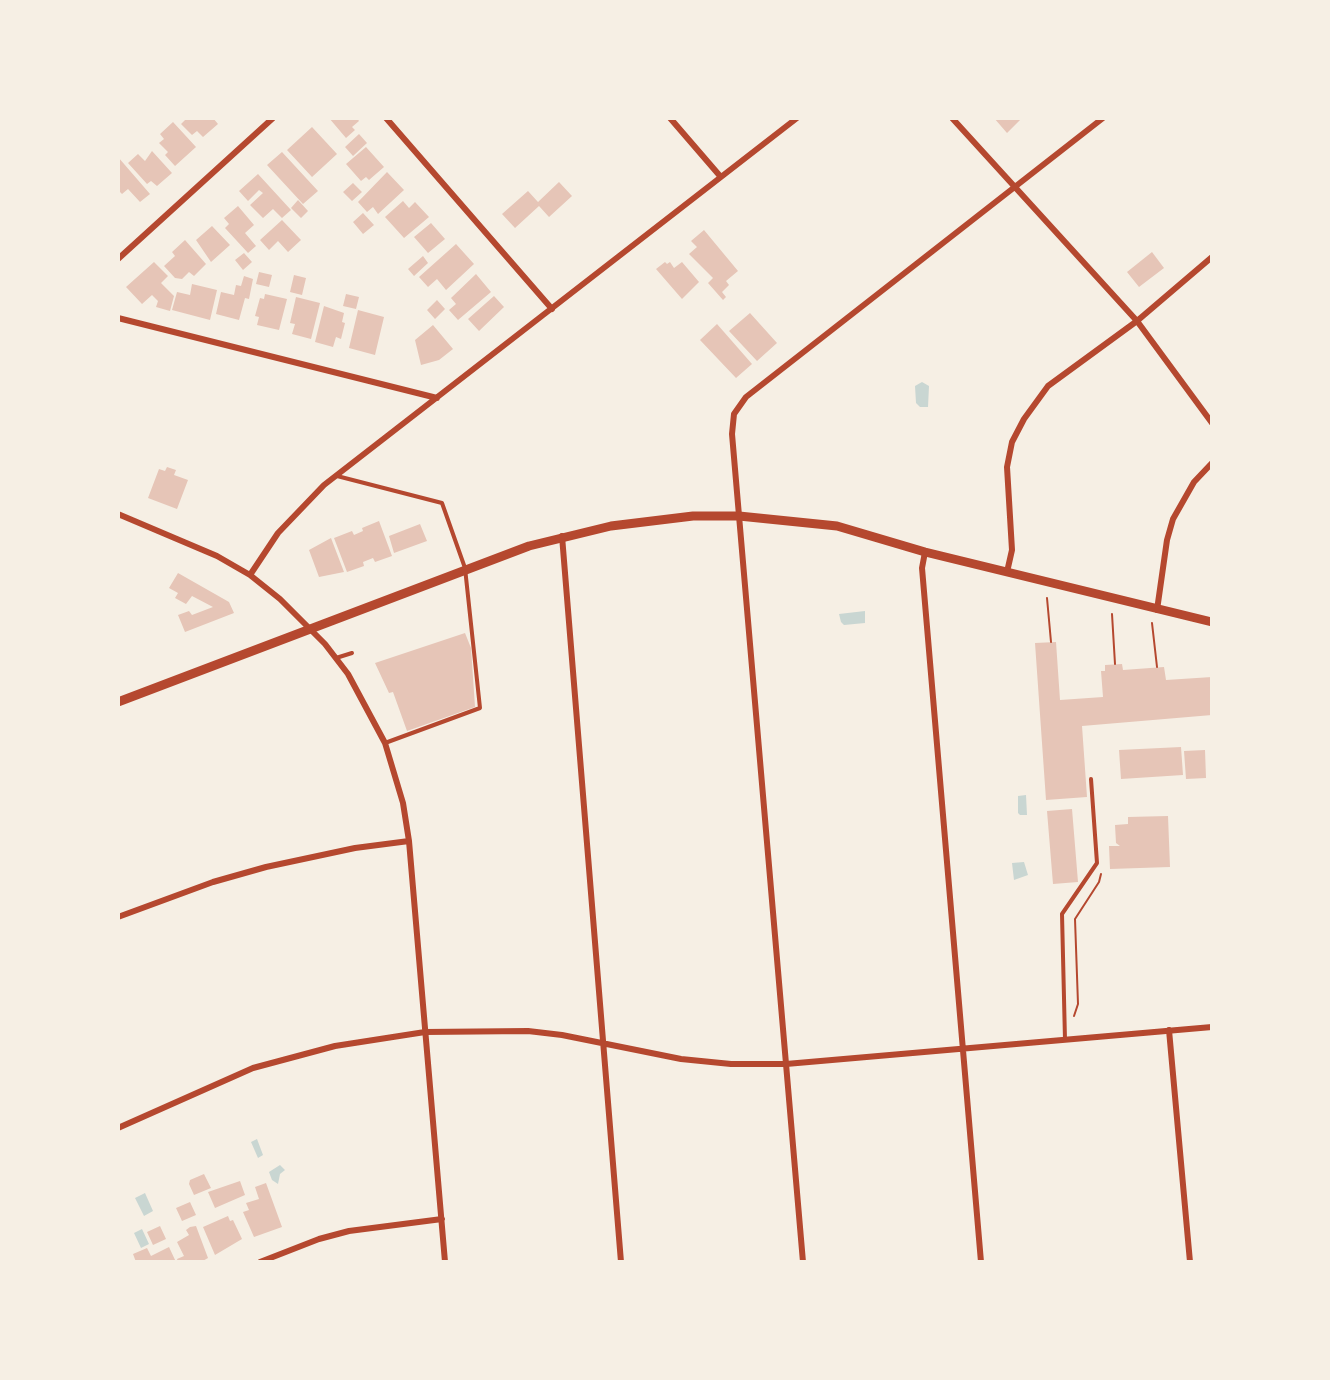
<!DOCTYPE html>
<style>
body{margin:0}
#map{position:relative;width:1330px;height:1380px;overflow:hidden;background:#f6efe4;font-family:Inter,sans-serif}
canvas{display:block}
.frame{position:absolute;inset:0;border:120px solid #f6efe4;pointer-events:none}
</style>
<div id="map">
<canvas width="1330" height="1380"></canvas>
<div class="frame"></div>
</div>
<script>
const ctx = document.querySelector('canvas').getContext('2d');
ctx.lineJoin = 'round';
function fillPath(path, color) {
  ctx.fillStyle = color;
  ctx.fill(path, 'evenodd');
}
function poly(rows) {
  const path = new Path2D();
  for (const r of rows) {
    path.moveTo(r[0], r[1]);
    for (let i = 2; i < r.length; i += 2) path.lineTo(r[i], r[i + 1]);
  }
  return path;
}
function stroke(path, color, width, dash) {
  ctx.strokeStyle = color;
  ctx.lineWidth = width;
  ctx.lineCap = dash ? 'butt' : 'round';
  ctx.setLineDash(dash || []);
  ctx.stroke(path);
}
const water = poly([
 [922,382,929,386,928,407,920,407,916,403,915,386],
 [865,611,865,623,844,625,841,622,839,614],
 [1026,795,1027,815,1020,815,1018,813,1018,796],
 [1024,862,1028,875,1014,880,1012,863],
 [257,1139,263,1155,258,1158,251,1142],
 [280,1165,285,1170,280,1174,278,1184,272,1180,269,1172],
 [145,1193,153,1211,144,1216,135,1198],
 [142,1229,149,1244,141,1248,134,1233]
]);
const building = poly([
 [187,118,213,118,218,124,203,137,197,131,192,135,181,124],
 [329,118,357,118,359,121,352,127,355,130,346,138],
 [994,118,1022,118,1007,133],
 [173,122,196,147,175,166,165,155,168,152,159,143,164,139,160,134],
 [312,127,337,154,312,177,287,150],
 [359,134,367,143,353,156,345,147],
 [366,147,384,167,369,180,366,177,361,181,346,164],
 [152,151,172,173,157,186,151,181,147,184,128,163,138,154,145,161],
 [282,152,318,191,303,204,267,165],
 [118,157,150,194,140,202,128,189,122,194,118,190],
 [387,172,404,190,378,214,373,207,367,212,358,202],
 [258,174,291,210,282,218,273,209,263,218,250,205,263,193,259,190,248,201,239,191],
 [559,182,572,196,549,217,539,206,515,228,502,214,528,191,538,202],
 [353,183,362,192,352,201,343,192],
 [298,200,308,211,301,218,291,208],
 [403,201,409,208,415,202,429,217,404,238,385,217],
 [238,206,254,225,245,233,256,246,248,253,225,228,229,224,224,218],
 [363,213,374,225,363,234,353,222],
 [282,220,301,240,288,252,278,241,269,250,260,240],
 [431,223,445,239,428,253,414,237],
 [212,226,230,245,211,262,196,240],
 [704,230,738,271,726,281,729,285,722,292,726,297,723,300,708,283,713,278,689,254,697,247,691,241],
 [185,240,206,264,194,276,189,272,182,279,175,278,164,266,175,256,172,252],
 [456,244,474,264,446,290,437,279,428,287,419,277],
 [1152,252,1164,268,1139,287,1127,272],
 [244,253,252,262,243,270,235,260],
 [423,256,428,263,414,276,408,269],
 [154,262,168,276,161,283,174,296,170,311,156,307,158,301,152,295,142,304,126,287],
 [665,262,667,264,670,262,674,268,682,262,699,282,682,299,656,269],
 [259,272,272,275,269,287,256,284],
 [476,274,491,292,458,320,449,310,456,304,451,298],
 [294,275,306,278,302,295,290,292],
 [244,276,253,279,249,299,245,298,239,320,216,314,221,292,234,295,236,285,241,286],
 [192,284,217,290,210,320,172,310,177,292,190,295],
 [265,294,287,299,279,330,257,325,259,317,255,316,260,298,264,299],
 [346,294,359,297,356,309,343,306],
 [494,296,504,307,479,331,468,319],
 [296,297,320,303,311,339,292,334,295,324,290,323],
 [437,300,445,309,435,319,427,310],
 [324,306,344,313,342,322,345,323,341,339,336,337,333,347,315,342],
 [358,310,384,317,375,355,349,348],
 [750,313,777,343,757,361,729,331],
 [717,324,752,364,736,378,700,340],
 [433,325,453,349,439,360,421,365,415,340],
 [167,467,176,470,174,475,188,480,177,509,148,498,159,469,165,471],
 [379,521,392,556,375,562,373,558,363,562,364,566,347,572,334,538,352,531,354,535,363,531,362,528],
 [420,524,427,541,394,553,389,536],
 [331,538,344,572,319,577,309,550],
 [178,573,229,602,234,613,185,632,178,615,189,611,192,615,213,607,192,596,186,604,175,598,178,593,169,588],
 [465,633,471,648,475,707,407,731,393,692,389,693,375,663],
 [1056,642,1060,700,1103,697,1101,671,1105,671,1105,665,1122,664,1123,670,1164,667,1166,680,1212,677,1212,715,1082,726,1087,797,1046,800,1035,643],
 [1181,747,1183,775,1121,779,1119,750],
 [1205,750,1206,778,1186,779,1184,751],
 [1072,809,1078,882,1053,884,1047,811],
 [1168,816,1170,867,1110,869,1109,846,1120,846,1116,843,1115,825,1128,824,1128,817],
 [204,1174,211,1188,194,1195,189,1184,190,1180],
 [240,1181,245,1195,215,1208,208,1192],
 [266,1183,282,1227,254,1237,243,1212,249,1210,246,1203,259,1199,255,1187],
 [190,1202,196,1215,182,1221,176,1208],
 [228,1216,230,1221,233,1220,242,1239,215,1255,203,1227],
 [160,1226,166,1239,153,1245,147,1232],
 [196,1226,208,1258,201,1262,178,1262,177,1259,184,1256,177,1242,189,1235,186,1230,190,1227],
 [169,1247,176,1262,136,1262,133,1254,147,1248,151,1256]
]);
const path = poly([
 [1047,598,1051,642],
 [1112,614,1115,664],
 [1152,623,1157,667],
 [1074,1016,1078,1004,1075,919,1099,882,1101,874]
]);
const service = poly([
 [337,476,442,503,465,568,480,708,385,743],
 [336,658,352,653],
 [1065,1040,1062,914,1097,863,1091,779]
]);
const minor = poly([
 [386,118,552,309],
 [670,118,720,176],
 [952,118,1137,321,1212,423],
 [118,259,273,118],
 [118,318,437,398],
 [118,514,217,556,250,575,280,599,325,644,348,674,385,743,403,803,409,841,445,1262],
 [562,536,621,1262],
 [925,552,922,568,981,1262],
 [1007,572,1012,550,1007,467,1012,442,1024,419,1048,386,1137,321,1212,257],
 [250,575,278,533,324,485,797,118],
 [1157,610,1167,540,1173,519,1194,482,1212,463],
 [118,917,213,882,266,867,355,848,409,841],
 [1169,1030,1190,1262],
 [118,1128,253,1068,335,1046,425,1032,528,1031,562,1035,681,1059,731,1064,786,1064,1212,1027],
 [260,1262,319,1239,349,1231,442,1219],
 [803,1262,732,434,734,414,746,397,1103,118]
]);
const tertiary = poly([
 [118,702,529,546,611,526,693,516,739,516,837,526,925,552,1212,622]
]);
fillPath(water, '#c9d6d2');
fillPath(building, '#e6c5b7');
stroke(path, '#b5482f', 2);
stroke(service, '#b5482f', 4);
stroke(minor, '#b5482f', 6);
stroke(tertiary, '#b5482f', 9);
</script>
